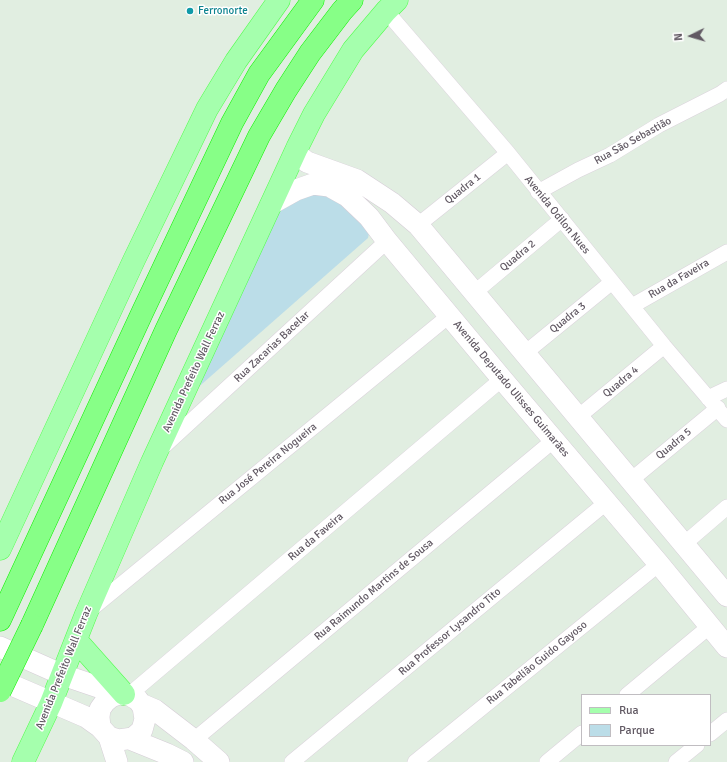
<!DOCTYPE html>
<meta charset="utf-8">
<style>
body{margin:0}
#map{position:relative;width:727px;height:762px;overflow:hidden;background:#e1eee1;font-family:Signika,sans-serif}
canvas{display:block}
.legend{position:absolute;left:581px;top:694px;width:130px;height:52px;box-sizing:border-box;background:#fff;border:1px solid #c0bdc1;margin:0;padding:5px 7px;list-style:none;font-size:12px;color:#615963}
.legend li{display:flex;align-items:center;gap:8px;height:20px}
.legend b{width:20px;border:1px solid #c0bdc1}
.north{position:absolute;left:671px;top:16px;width:40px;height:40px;-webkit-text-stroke:3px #fff;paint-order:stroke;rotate:265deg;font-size:11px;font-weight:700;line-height:16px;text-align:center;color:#615963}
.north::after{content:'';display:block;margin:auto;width:14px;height:18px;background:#615963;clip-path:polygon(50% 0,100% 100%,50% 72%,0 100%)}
</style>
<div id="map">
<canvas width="727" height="762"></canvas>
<ul class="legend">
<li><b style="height:5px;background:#a5ffad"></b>Rua</li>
<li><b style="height:11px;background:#bbdde8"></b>Parque</li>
</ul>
<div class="north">N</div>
</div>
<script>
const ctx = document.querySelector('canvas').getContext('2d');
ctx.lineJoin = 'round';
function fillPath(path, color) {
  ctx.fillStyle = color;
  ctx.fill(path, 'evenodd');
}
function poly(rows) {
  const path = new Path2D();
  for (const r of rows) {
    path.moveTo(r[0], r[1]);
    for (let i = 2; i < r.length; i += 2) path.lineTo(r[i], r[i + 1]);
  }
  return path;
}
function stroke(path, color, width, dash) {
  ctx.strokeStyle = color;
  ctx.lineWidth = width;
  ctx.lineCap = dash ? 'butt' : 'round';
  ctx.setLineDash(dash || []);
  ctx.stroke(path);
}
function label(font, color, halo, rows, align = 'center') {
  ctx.font = font + ' Signika,sans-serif';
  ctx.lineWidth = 3;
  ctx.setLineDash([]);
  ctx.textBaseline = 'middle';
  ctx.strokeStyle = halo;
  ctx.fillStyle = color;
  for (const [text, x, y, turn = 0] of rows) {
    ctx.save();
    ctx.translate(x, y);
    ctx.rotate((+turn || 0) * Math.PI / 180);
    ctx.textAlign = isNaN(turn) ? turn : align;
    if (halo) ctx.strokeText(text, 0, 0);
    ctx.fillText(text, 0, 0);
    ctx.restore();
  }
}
const green = poly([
 [318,188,371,225,368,238,194,391,281,209]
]);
const street = poly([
 [386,11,508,153,664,346,727,420],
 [538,192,578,170,610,155,659,125,720,94,727,89],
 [418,225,508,153],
 [474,293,562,219],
 [632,306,727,252],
 [525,353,612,282],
 [708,398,727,389],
 [578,417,664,346],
 [163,447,387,241],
 [631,480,718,408],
 [684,544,727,507],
 [90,610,450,315],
 [129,695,502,379],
 [627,695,710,626],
 [710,734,727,720],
 [194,740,554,440],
 [292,762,607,502],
 [415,762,659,564],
 [547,762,582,733],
 [676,762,697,745]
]);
const secondary = poly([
 [297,148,299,156,307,162,357,180,392,203,418,225,727,596],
 [271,204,296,190,313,184,329,186,347,196,369,217,387,241,502,379,659,564,727,647],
 [0,647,63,675,119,694],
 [0,680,86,717,100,727,109,737,119,740,133,738,142,730,145,719,143,707,138,700,129,695,119,694,111,697,105,702,100,709,99,717,100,727],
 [141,704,155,710,194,740,219,762],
 [109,737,117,762],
 [130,739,167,754,183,762]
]);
const primary = poly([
 [0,549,134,260,207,109,236,61,279,0],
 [76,640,124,694],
 [23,762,51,703,86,614,152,462,297,148,314,114,353,50,386,11,397,0]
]);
const highway = poly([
 [0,620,143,311,232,123,259,74,313,0],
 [32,625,166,330,259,136,286,90,310,53,342,11,352,0]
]);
const highwayBridge = poly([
 [0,691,32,625]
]);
const markers = [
 [190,11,4,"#0f9aa8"]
];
const cultureNames = [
 ["Ferronorte",198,11]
];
const streetNames = [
 ["Rua São Sebastião",633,141,-29],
 ["Quadra 1",463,189,-39],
 ["Avenida Odilon Nues",557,215,51],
 ["Quadra 2",518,256,-40],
 ["Rua da Faveira",679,279,-30],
 ["Quadra 3",568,318,-39],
 ["Rua Zacarias Bacelar",272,347,-43],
 ["Avenida Prefeito Wall Ferraz",194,372,-65],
 ["Quadra 4",621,382,-40],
 ["Avenida Deputado Ulisses Guimarães",511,389,50],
 ["Quadra 5",674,444,-40],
 ["Rua José Pereira Nogueira",268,464,-39],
 ["Rua da Faveira",316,537,-40],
 ["Rua Raimundo Martins de Sousa",374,590,-40],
 ["Rua Professor Lysandro Tito",450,632,-40],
 ["Rua Tabelião Guido Gayoso",537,663,-39],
 ["Avenida Prefeito Wall Ferraz",64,668,-68]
];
fillPath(green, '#bbdde8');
stroke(street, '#dbd4dc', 16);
stroke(secondary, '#d5ccd6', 22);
stroke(primary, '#50fd4b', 23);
stroke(highway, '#0fef00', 23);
stroke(street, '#fff', 15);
stroke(secondary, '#fff', 21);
stroke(primary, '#a5ffad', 22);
stroke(highway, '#87ff87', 22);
stroke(highwayBridge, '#0fef00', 23, []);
stroke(highwayBridge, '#87ff87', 22);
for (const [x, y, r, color] of markers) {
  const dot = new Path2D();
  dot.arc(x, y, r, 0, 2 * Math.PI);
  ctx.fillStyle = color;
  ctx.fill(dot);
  stroke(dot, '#fff', 1.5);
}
label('11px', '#0d838f', '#fff', cultureNames, 'left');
label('11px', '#615963', '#fff', streetNames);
</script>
